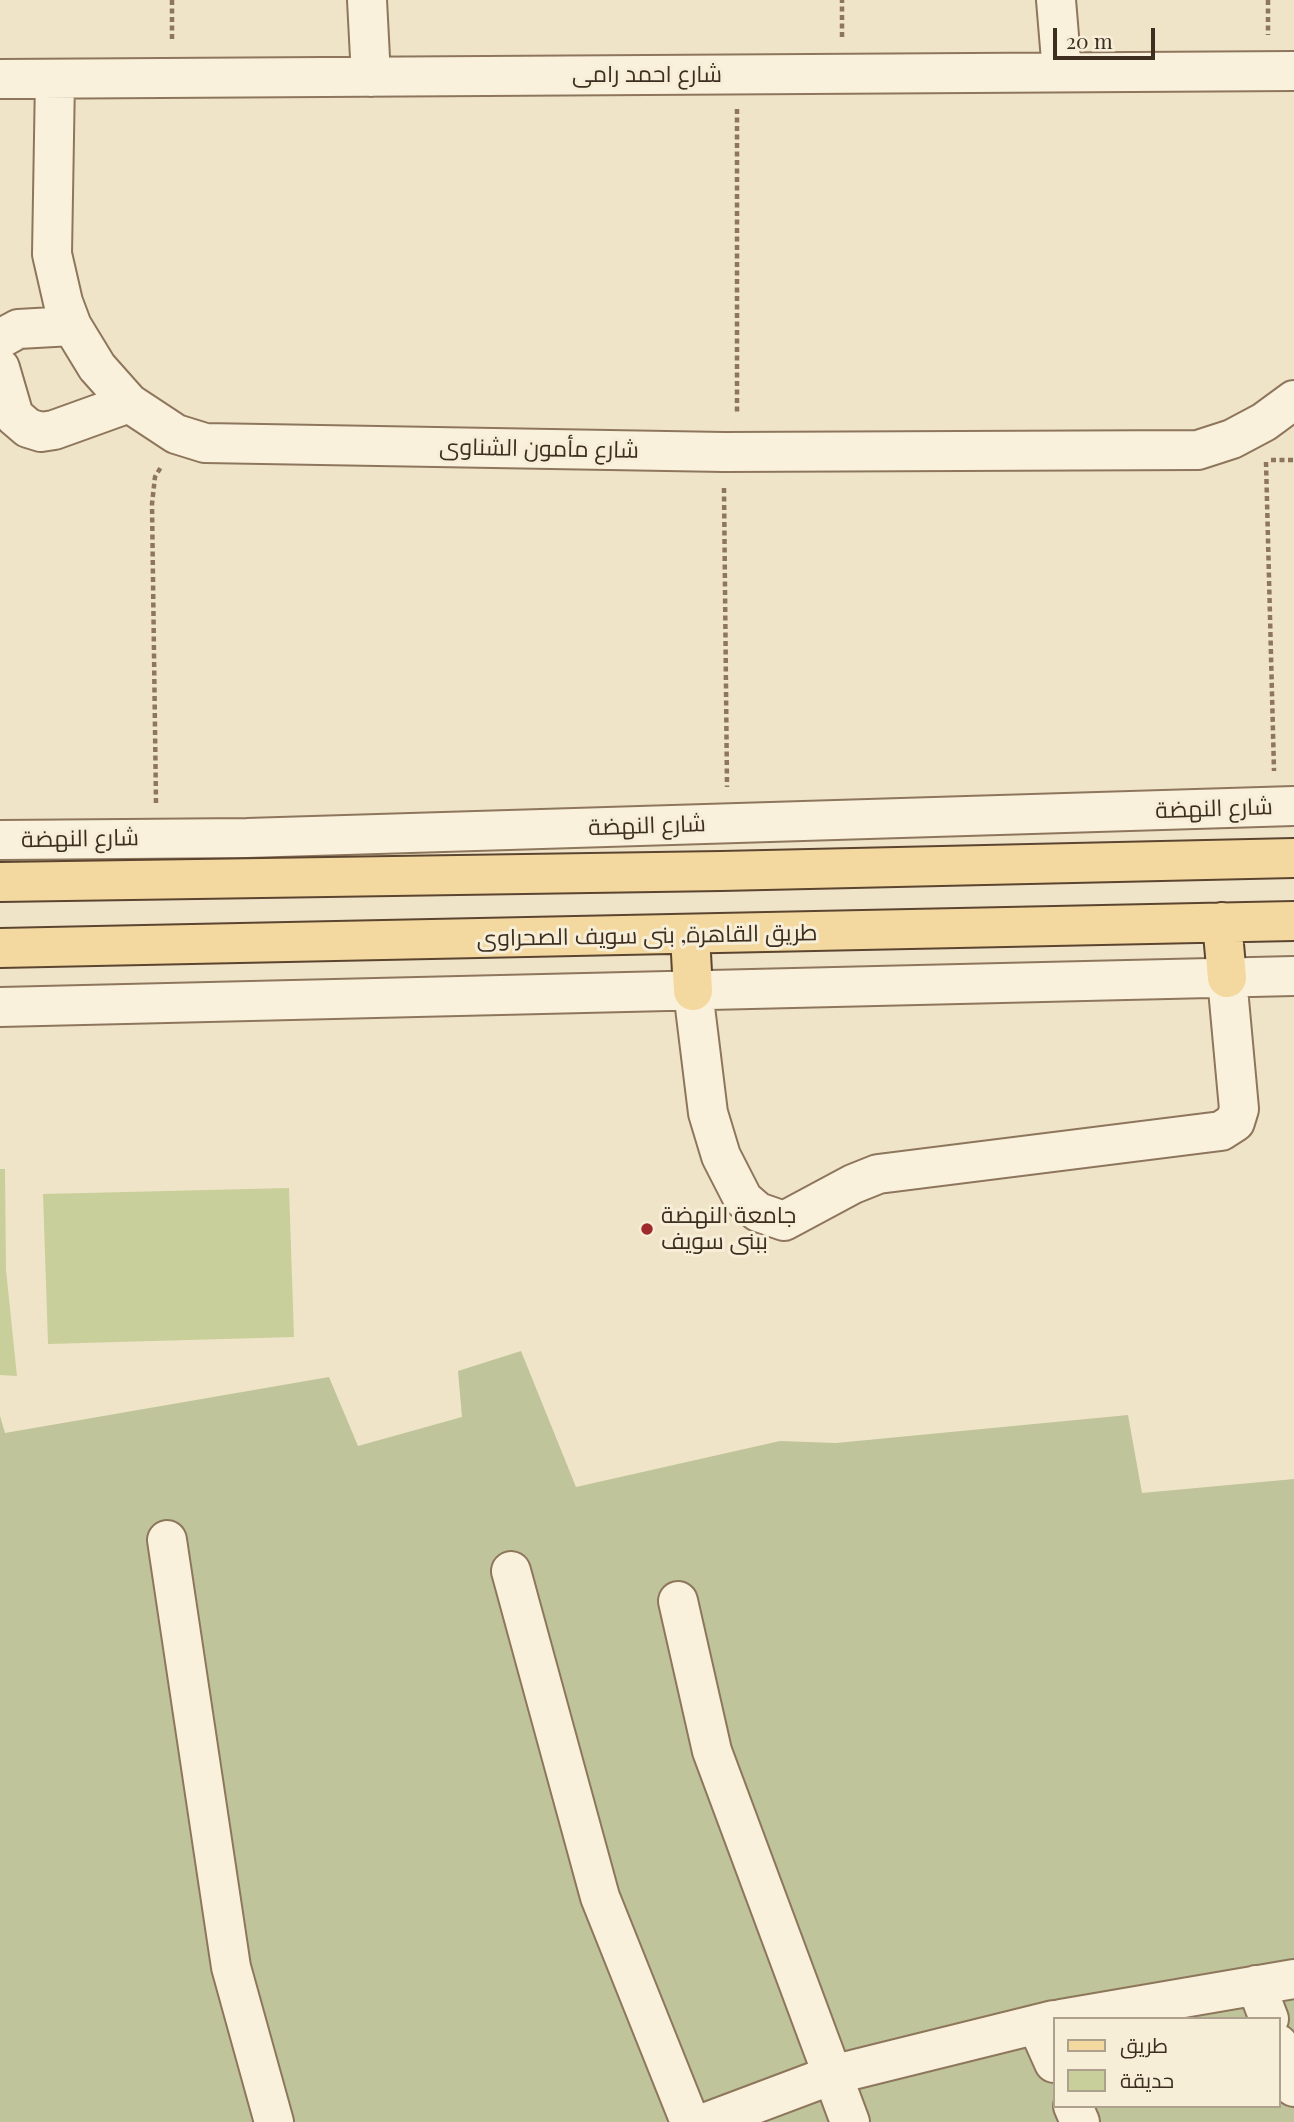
<!DOCTYPE html>
<meta charset="utf-8">
<style>
body{margin:0}
#map{position:relative;width:1294px;height:2122px;overflow:hidden;background:#f0e4c8;font-family:"Playfair Display",Cairo,serif}
canvas{display:block}
.legend{position:absolute;left:1053px;top:2017px;width:228px;height:91px;box-sizing:border-box;background:#f7eed8;border:2px solid #ada18e;margin:0;padding:9px 12px;list-style:none;font-size:21px;color:#3d2e20}
.legend li{display:flex;align-items:center;gap:14px;height:35px}
.legend b{width:35px;border:2px solid #ada18e}
.scale{position:absolute;left:1053px;top:28px;width:102px;height:32px;box-sizing:border-box;border:4px solid #3d2e20;border-top:0;padding-left:9px;font-size:21px;line-height:24px;white-space:nowrap;color:#3d2e20;-webkit-text-stroke:5px #f7eed8;paint-order:stroke}
</style>
<div id="map">
<canvas width="1294" height="2122"></canvas>
<ul class="legend">
<li><b style="height:9px;background:#f3d9a0"></b>طريق</li>
<li><b style="height:19px;background:#c9cf9b"></b>حديقة</li>
</ul>
<div class="scale">20 m</div>
</div>
<script>
const ctx = document.querySelector('canvas').getContext('2d');
ctx.lineJoin = 'round';
function fillPath(path, color) {
  ctx.fillStyle = color;
  ctx.fill(path, 'evenodd');
}
function poly(rows) {
  const path = new Path2D();
  for (const r of rows) {
    path.moveTo(r[0], r[1]);
    for (let i = 2; i < r.length; i += 2) path.lineTo(r[i], r[i + 1]);
  }
  return path;
}
function stroke(path, color, width, dash) {
  ctx.strokeStyle = color;
  ctx.lineWidth = width;
  ctx.lineCap = dash ? 'butt' : 'round';
  ctx.setLineDash(dash || []);
  ctx.stroke(path);
}
function label(font, color, halo, rows, align = 'center') {
  ctx.font = font + ' "Playfair Display",Cairo,serif';
  ctx.lineWidth = 6;
  ctx.setLineDash([]);
  ctx.textBaseline = 'middle';
  ctx.strokeStyle = halo;
  ctx.fillStyle = color;
  for (const [text, x, y, turn = 0] of rows) {
    ctx.save();
    ctx.translate(x, y);
    ctx.rotate((+turn || 0) * Math.PI / 180);
    ctx.textAlign = isNaN(turn) ? turn : align;
    if (halo) ctx.strokeText(text, 0, 0);
    ctx.fillText(text, 0, 0);
    ctx.restore();
  }
}
const green = poly([
 [0,1169,5,1169,6,1270,17,1376,0,1375],
 [289,1188,294,1337,48,1344,43,1194]
]);
const cemetery = poly([
 [521,1351,576,1487,780,1441,836,1443,1128,1415,1142,1493,1294,1479,1294,2122,0,2122,0,1416,5,1433,329,1377,358,1446,462,1417,458,1371],
 [1054,2019,1278,2019,1278,2106,1054,2106]
]);
const path = poly([
 [172,0,172,42],
 [1268,0,1268,35],
 [842,37,842,0],
 [737,109,737,415],
 [1271,460,1294,460],
 [1266,462,1274,771],
 [724,488,727,787],
 [156,803,152,504,155,477,161,467]
]);
const minor = poly([
 [367,0,371,77],
 [1056,0,1062,72],
 [0,79,1294,71],
 [55,79,52,254,63,302,72,326,97,367,129,403,176,434,205,443,724,452,1198,450,1232,439,1264,422,1294,400],
 [0,339,18,329,72,326],
 [0,368,14,416,28,428,41,432,54,430,129,403],
 [0,840,247,838,1294,806],
 [693,991,708,1113,721,1156,743,1199,758,1212,784,1221,853,1184,878,1174,1221,1131,1235,1122,1239,1109,1227,978],
 [0,1007,1294,976],
 [167,1540,231,1967,274,2122],
 [511,1571,600,1897,690,2122],
 [678,1601,712,1751,850,2122],
 [1256,1985,1269,2019],
 [1061,2019,1294,1979],
 [1037,2025,1054,2063],
 [1278,2044,1294,2087],
 [1073,2106,1080,2122],
 [707,2122,832,2075,1054,2020]
]);
const major = poly([
 [0,882,721,871,1294,858],
 [1222,922,1227,978],
 [690,935,693,991],
 [0,948,1294,921]
]);
const markers = [
 [647,1229,7,"#9e2a2b"]
];
const streetNames = [
 ["شارع احمد رامى",647,75],
 ["شارع مأمون الشناوى",539,449,1],
 ["شارع النهضة",1214,809,-2],
 ["شارع النهضة",647,826,-2],
 ["شارع النهضة",80,839,-1],
 ["طريق القاهرة, بنى سويف الصحراوى",647,936,-1]
];
const poiNames = [
 ["جامعة النهضة",661,1216],
 ["ببنى سويف",661,1242]
];
fillPath(green, '#c9cf9b');
fillPath(cemetery, '#bfc49a');
stroke(minor, '#8d765c', 42);
stroke(major, '#5b4430', 42);
stroke(path, '#8d765c', 4.5, [5, 3.5]);
stroke(minor, '#faf1dc', 38);
stroke(major, '#f3d9a0', 38);
for (const [x, y, r, color] of markers) {
  const dot = new Path2D();
  dot.arc(x, y, r, 0, 2 * Math.PI);
  ctx.fillStyle = color;
  ctx.fill(dot);
  stroke(dot, '#f7eed8', 2.5);
}
label('23px', '#3d2e20', '#f7eed8', streetNames);
label('23px', '#3d2e20', '#f7eed8', poiNames, 'left');
</script>
